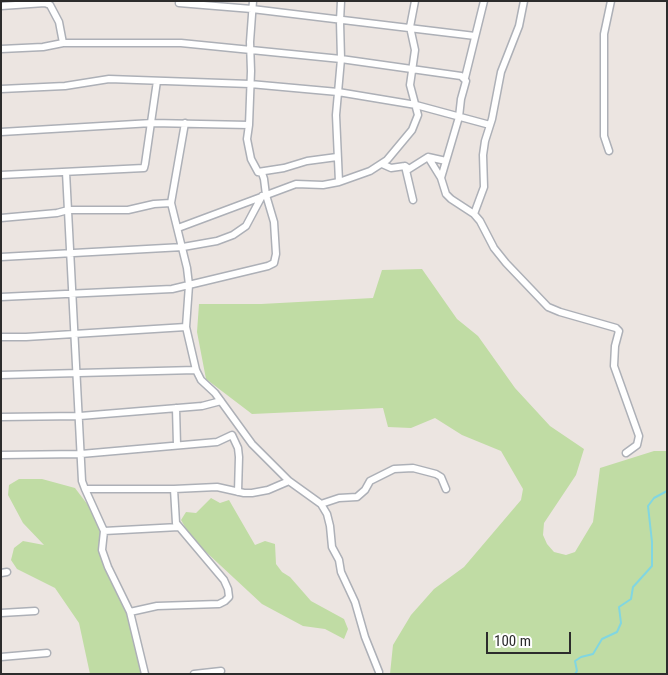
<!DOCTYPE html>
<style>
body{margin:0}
#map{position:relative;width:668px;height:675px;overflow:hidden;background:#ece5e1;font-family:"Roboto Condensed",sans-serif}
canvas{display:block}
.frame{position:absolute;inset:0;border:2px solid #2c2c2c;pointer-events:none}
.scale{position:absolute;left:486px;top:632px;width:85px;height:22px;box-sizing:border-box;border:2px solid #2c2c2c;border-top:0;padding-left:6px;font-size:15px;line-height:18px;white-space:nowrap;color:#2c2c2c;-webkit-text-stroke:4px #fff;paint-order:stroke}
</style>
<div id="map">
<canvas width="668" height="675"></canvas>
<div class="frame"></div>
<div class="scale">100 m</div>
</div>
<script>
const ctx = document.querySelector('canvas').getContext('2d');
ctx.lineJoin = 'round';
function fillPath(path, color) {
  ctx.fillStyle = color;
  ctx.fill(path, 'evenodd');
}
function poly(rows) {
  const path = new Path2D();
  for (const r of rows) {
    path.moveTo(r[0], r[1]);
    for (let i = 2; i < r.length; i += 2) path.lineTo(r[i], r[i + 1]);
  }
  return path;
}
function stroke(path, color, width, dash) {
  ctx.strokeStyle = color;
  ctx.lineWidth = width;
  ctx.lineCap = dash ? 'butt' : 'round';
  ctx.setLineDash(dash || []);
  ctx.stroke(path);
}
const green = poly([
 [422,269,457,319,478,336,515,388,550,426,584,449,576,475,544,523,543,535,547,544,554,552,566,555,575,552,593,522,600,468,654,451,667,451,667,674,390,674,393,645,411,615,434,589,464,567,521,500,523,489,501,451,462,435,435,418,411,428,388,427,383,408,252,414,206,379,197,332,199,304,261,304,373,298,382,270],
 [19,479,42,479,75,488,94,513,102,533,109,573,129,614,143,674,90,674,79,623,55,588,17,569,11,560,14,548,23,541,44,545,23,523,8,495,9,485],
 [211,498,220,503,229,500,255,545,265,541,275,544,276,564,282,572,290,577,311,601,344,619,348,629,344,639,325,629,303,626,262,604,192,539,181,520,186,512,196,513]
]);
const stream = poly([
 [575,674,577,671,575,661,581,657,593,654,602,639,617,632,621,623,619,607,631,599,633,587,652,566,652,542,648,506,654,498,667,491]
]);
const minor = poly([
 [524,1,519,26,501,72,492,119,485,141,483,155,484,187,474,214,480,221,494,248,506,263,548,307,560,312,616,328,619,331,615,346,614,366,639,436,637,445,626,453],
 [179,3,252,9,475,36],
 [1,6,45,3,50,5,59,22,63,43],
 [1,49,43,47,63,43,181,43,341,59,461,76,466,81,461,99,459,117,441,178,446,194,451,199,474,214],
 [465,78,484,1],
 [1,89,65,86,109,79,250,84,338,92,416,105,490,125],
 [185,123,171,203,187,268,189,285,186,327,196,370,201,380,215,393,252,444,289,481,321,504,327,514,330,526,332,547,339,560,341,572,355,602,365,637,379,672],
 [1,132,152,123,249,125],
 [609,151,604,136,604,34,611,1],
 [428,157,441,178],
 [382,164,391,168,405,166,409,169,428,157,446,161],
 [405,166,413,200],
 [66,172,82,481,85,489,104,531,102,550,108,567,130,612,145,674],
 [258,172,284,168,307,161,337,157],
 [1,175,144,168,145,164,157,81],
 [339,182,336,115,341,59,340,21,341,1],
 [1,218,57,213,68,210,128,210,154,204,171,203],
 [178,228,296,184,323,185,339,182,370,171,387,160,412,130,418,115,410,85,415,50,410,27,415,1],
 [1,257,183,247,217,241,233,235,246,226,262,196],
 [1,297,172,289,268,266,274,263,276,254,274,222,266,195,264,179,262,173,258,172,251,159,247,139,249,125,251,71,250,42,253,1],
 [1,337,26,337,186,327],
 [1,375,196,370],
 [176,408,177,445],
 [1,417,80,416,202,406,221,401],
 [1,455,81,454,217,442,232,435,238,448,239,457,238,492],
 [85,489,174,489,217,487,244,493,252,493,268,490,289,481],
 [321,504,339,498,357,497,365,490,370,481,394,469,413,468,436,474,441,477,446,489],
 [104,531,179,527],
 [1,573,7,572],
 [130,612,157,606,219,604,225,601,229,597,228,589,224,580,176,523,174,489],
 [1,613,35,611],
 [1,657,47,653],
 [194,674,221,671]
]);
fillPath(green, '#c0dca4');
stroke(stream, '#81d6e1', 2);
stroke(minor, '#adb0b7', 9);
stroke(minor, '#fff', 6);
</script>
